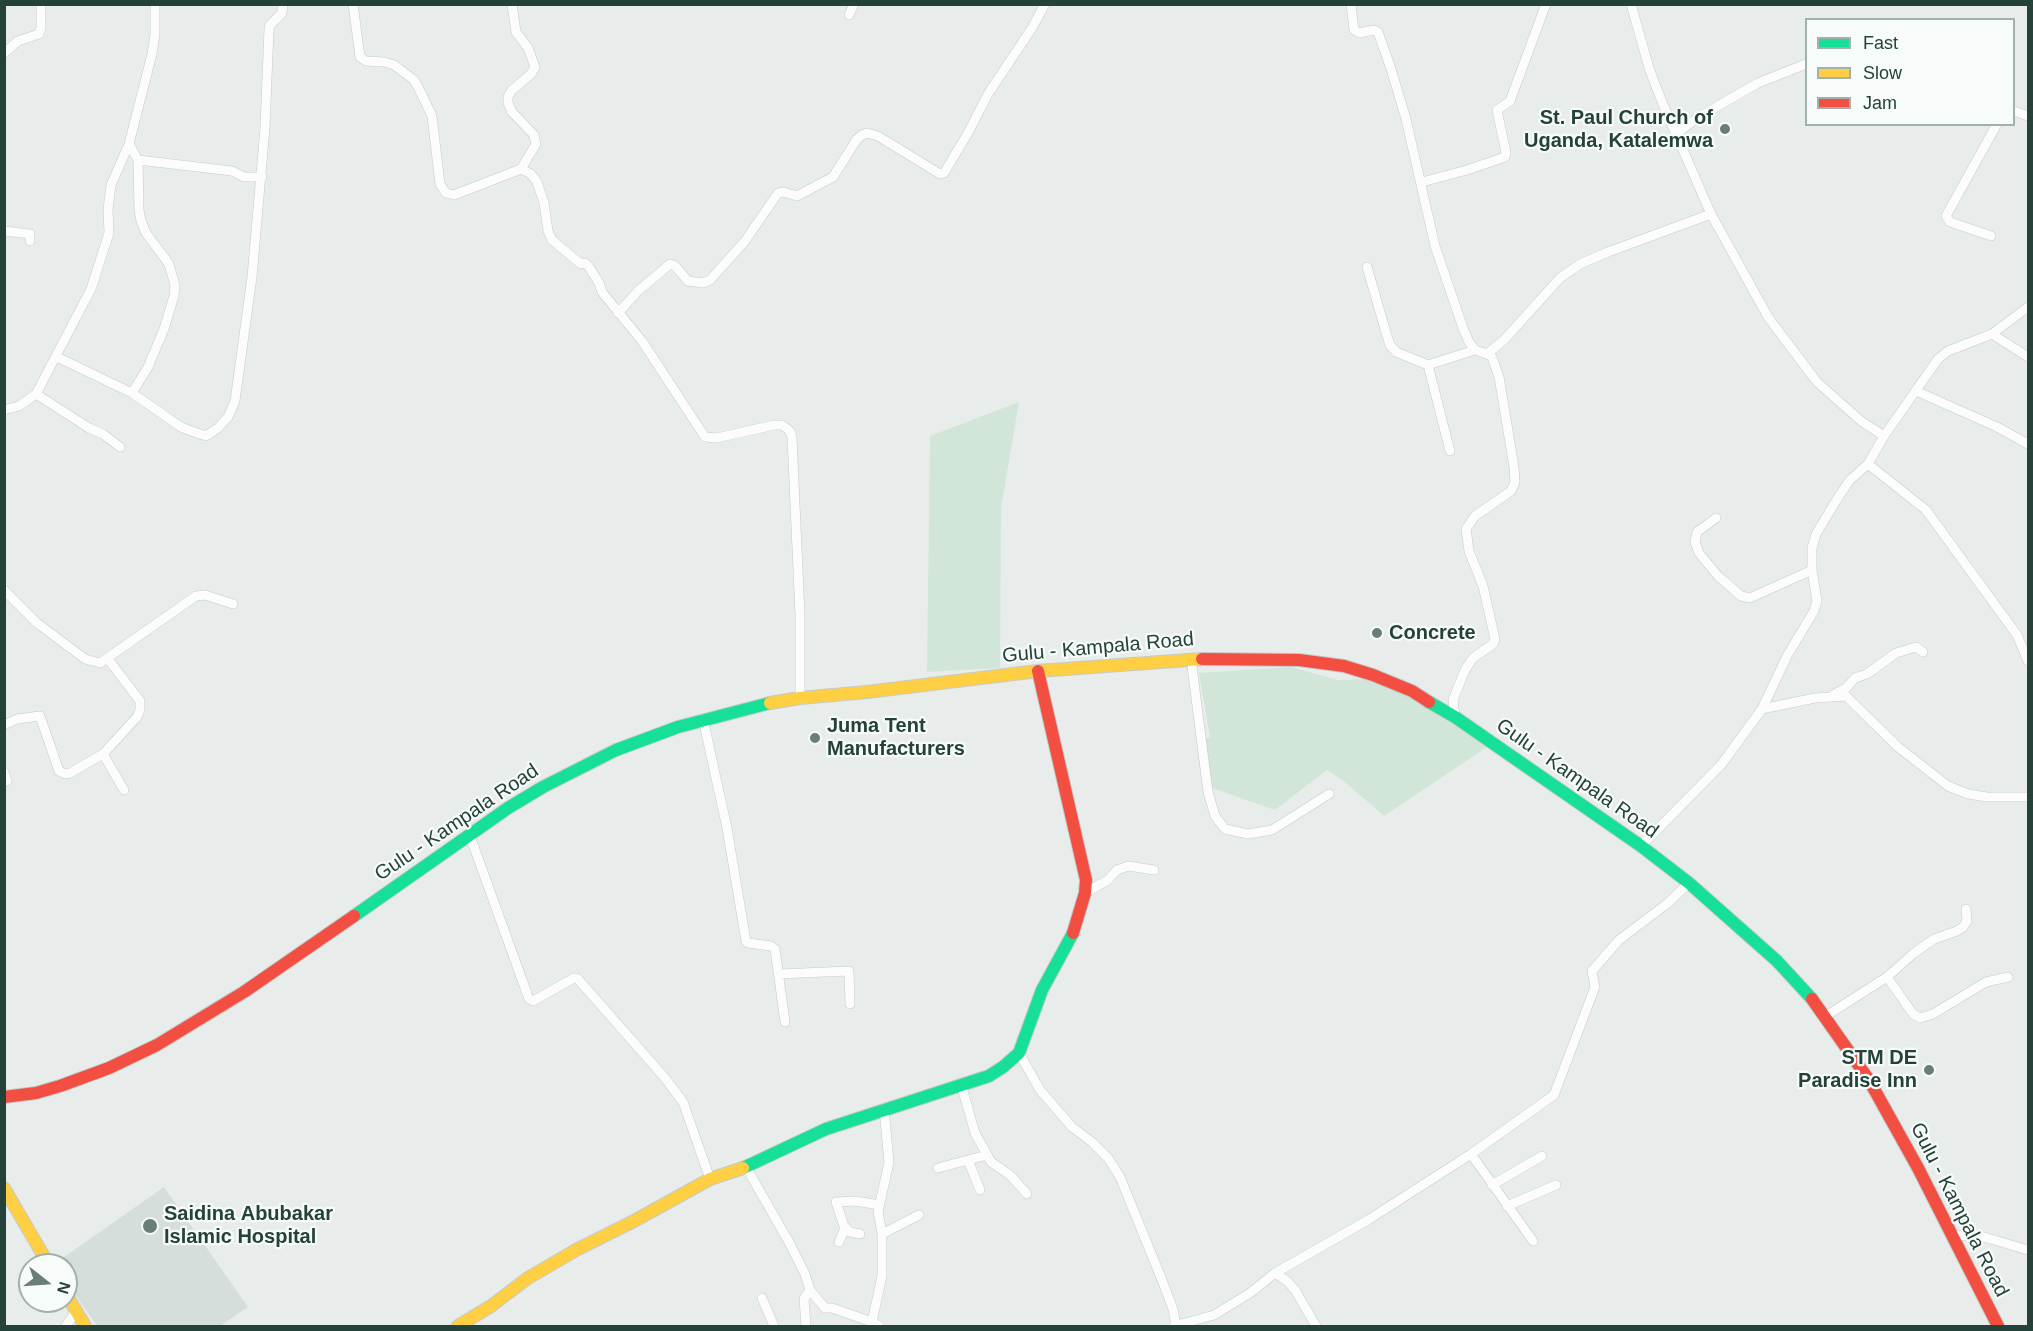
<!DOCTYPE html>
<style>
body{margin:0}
#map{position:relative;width:2033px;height:1331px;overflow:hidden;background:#e8edeb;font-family:Helvetica,sans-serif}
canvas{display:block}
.frame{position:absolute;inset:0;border:6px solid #24423a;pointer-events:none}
.legend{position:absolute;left:1805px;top:18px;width:210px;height:108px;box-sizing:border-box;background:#f7fbf9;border:2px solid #a3b1ad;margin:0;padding:8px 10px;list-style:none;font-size:18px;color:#24423a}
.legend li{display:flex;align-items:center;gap:12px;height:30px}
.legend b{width:30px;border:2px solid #a3b1ad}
.north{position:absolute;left:18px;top:1253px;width:60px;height:60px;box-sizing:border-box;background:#f7fbf9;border:2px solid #a3b1ad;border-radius:50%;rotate:107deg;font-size:16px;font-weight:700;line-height:24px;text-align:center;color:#24423a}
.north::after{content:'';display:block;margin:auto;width:21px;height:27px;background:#697e78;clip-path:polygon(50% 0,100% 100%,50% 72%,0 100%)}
</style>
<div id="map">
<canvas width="2033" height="1331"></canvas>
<div class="frame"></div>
<ul class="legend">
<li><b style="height:8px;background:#16e098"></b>Fast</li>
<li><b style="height:8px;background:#ffcf43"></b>Slow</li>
<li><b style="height:8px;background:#f24e42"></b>Jam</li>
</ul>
<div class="north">N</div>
</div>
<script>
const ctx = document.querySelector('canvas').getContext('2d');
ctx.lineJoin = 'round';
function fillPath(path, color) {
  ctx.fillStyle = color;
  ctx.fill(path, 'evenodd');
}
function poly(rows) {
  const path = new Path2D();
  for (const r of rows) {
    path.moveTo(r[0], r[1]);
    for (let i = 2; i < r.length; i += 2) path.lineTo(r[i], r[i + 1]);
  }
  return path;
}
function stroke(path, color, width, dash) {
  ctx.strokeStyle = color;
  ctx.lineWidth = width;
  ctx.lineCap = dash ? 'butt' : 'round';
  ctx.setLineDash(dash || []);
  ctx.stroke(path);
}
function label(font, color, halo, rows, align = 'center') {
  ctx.font = font + ' Helvetica,sans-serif';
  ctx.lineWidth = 4.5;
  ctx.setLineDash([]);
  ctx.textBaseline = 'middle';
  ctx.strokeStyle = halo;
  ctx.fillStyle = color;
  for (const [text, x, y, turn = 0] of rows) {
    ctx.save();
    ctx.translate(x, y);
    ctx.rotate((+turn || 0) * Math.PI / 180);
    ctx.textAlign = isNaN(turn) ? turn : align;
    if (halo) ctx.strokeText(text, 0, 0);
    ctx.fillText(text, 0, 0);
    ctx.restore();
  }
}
const built = poly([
 [164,1187,248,1307,220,1326,97,1326,66,1282,66,1265,54,1264]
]);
const green = poly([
 [1019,402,1001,508,1000,668,927,672,930,436],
 [1291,667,1338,680,1366,679,1423,703,1490,745,1384,816,1346,783,1327,770,1275,810,1212,788,1205,739,1210,737,1199,673]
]);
const street = poly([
 [353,4,360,57,366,61,384,62,394,65,414,80,418,87,432,116,440,184,446,193,454,195,521,169,536,144,534,135,512,112,508,103,508,97,512,90,531,74,535,67,528,48,516,32,512,4],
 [1351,4,1354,30,1359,33,1374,30,1378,32,1391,69,1406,119,1435,246,1463,328,1469,342,1475,350,1487,354,1504,340,1560,278,1580,264,1608,252,1711,214],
 [1631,4,1649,68,1662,102,1711,214,1768,317,1817,382,1861,421,1884,436],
 [849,15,854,4],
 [4,53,18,41,39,34,41,28,41,4],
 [2014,111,2028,116],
 [1676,134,1697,118,1758,83,1806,64],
 [129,144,138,160,139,210,141,221,146,233,169,264,175,285,174,296,164,329,148,367,132,393],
 [138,160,232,171,244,177,262,177],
 [521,169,531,174,537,182,544,203,548,231,552,240,581,264,585,263,589,267,599,283,602,292,642,341,705,437,717,438,774,425,782,425,790,431,792,437,800,615,800,698],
 [1422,182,1467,170,1505,157,1506,153,1497,110,1510,101,1546,4],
 [4,231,30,234,30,241],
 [1991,236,1950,222,1946,216,1997,124],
 [1367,267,1387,336,1390,345,1396,352,1428,365,1475,350],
 [618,313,638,291,670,264,675,266,688,281,703,283,710,280,745,241,778,193,783,192,797,196,833,177,857,139,862,135,867,133,878,136,940,174,944,173,968,133,988,94,1032,28,1045,4],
 [1992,334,2028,357],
 [57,357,132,393,181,427,191,431,206,436,218,428,228,417,235,401,252,277,265,128,269,29,270,25,282,13,283,4],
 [1428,365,1450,451],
 [1916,391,1997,427,2028,444],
 [36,394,89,428,103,434,120,447],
 [4,410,19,406,36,394,91,289,109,233,108,209,111,185,129,144,152,54,155,34,155,4],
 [1868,464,1926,510,2017,635,2028,661],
 [1716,518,1697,532,1695,542,1699,553,1718,576,1741,596,1750,598,1812,570],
 [4,590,37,623,85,659,100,663,196,596,205,595,233,604],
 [1191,659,1208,792,1215,816,1225,829,1248,834,1272,830,1329,794],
 [1833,695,1846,688,1855,678,1867,674,1896,653,1916,647,1923,652],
 [1762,709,1815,698,1846,696,1898,747,1948,786,1968,794,1987,797,2028,797],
 [1455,717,1453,700,1465,670,1473,658,1493,644,1495,639,1483,586,1469,551,1466,529,1475,516,1511,491,1515,482,1514,467,1499,377,1492,357,1487,354],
 [703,719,727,828,746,941,748,943,771,946,775,949,785,1022],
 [4,725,17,719,40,716,59,771,65,774,70,773,103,754,124,790],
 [103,754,137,717,140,710,140,701,108,659],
 [4,772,7,781,4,782],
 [470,836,529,999,533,1001,574,978,577,978,665,1078,683,1102,710,1179],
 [1641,846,1721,765,1762,709,1787,656,1814,611,1817,601,1812,570,1812,548,1816,534,1839,496,1850,480,1868,464,1884,436,1938,359,1948,351,1992,334,2028,307],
 [1085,893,1108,880,1117,870,1128,866,1154,870],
 [779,974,849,971,850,1004],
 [1887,977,1913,1014,1920,1018,1933,1014,1986,982,2008,977],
 [1826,1016,1887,977,1914,953,1934,939,1957,931,1963,927,1967,921,1966,909],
 [1019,1053,1040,1090,1072,1127,1092,1142,1108,1158,1120,1177,1162,1280,1173,1309,1176,1326],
 [961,1084,975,1133,991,1162,1010,1175,1027,1194],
 [1471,1154,1533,1241],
 [968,1160,980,1190],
 [746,1167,790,1244,805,1274,810,1290,825,1308,832,1308,872,1322,879,1326],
 [938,1168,987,1155],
 [1492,1185,1542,1156],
 [1507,1206,1556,1185],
 [860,1234,850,1232,844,1226,836,1202,856,1201,879,1205],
 [882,1234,919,1215],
 [1952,1236,1977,1235,2028,1250],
 [839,1242,845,1228],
 [1275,1273,1368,1220,1471,1154,1554,1095,1595,987,1592,971,1619,940,1668,903,1689,883],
 [762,1298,774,1326],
 [872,1322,882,1276,882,1233,878,1212,889,1162,884,1109],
 [66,1326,76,1311],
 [806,1326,804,1299,810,1290],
 [1174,1326,1214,1315,1250,1293,1275,1273,1287,1281,1295,1290,1316,1326]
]);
const fast = poly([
 [1429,702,1455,717,1641,846,1689,883,1777,961,1812,999],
 [354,916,508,808,543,787,616,750,678,727,770,703],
 [743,1168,826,1129,989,1076,1003,1067,1019,1053,1042,990,1073,933]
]);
const slow = poly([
 [770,703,800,698,867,692,1038,671,1202,659],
 [4,1188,49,1265],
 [66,1294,85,1326],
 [458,1326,491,1306,528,1278,576,1250,634,1221,710,1179,743,1168]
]);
const jam = poly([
 [1202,659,1299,660,1344,666,1373,675,1412,691,1429,702],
 [1038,671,1086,880,1085,893,1073,933],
 [1812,999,1869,1080,1918,1168,1998,1326],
 [4,1097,36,1093,60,1086,109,1068,157,1045,244,992,354,916]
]);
const markers = [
 [1725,129,6,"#697e78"],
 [1377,633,6,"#697e78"],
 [815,738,6,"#697e78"],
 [1929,1070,6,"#697e78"],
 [150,1226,8,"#697e78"]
];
const poiNames = [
 ["St. Paul Church of",1713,118,"right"],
 ["Uganda, Katalemwa",1713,141,"right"],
 ["Concrete",1389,633],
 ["Juma Tent",827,726],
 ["Manufacturers",827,749],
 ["STM DE",1917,1058,"right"],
 ["Paradise Inn",1917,1081,"right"],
 ["Saidina Abubakar",164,1214],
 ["Islamic Hospital",164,1237]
];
const streetNames = [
 ["Gulu - Kampala Road",1098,648,-5],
 ["Gulu - Kampala Road",1577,779,35],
 ["Gulu - Kampala Road",457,823,-34],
 ["Gulu - Kampala Road",1959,1210,63]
];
fillPath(built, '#d6dedb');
fillPath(green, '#d1e6d8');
stroke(street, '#c5cac8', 10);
stroke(fast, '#c3cbc8', 14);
stroke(slow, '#c3cbc8', 14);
stroke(jam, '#c3cbc8', 14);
stroke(street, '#fcfcfc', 9);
stroke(fast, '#16e098', 12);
stroke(slow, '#ffcf43', 12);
stroke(jam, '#f24e42', 12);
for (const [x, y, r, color] of markers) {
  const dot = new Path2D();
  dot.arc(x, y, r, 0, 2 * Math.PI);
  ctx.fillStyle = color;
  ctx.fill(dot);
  stroke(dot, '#f7fbf9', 2);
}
label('bold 20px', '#24423a', '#f7fbf9', poiNames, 'left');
label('20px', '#24423a', '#f7fbf9', streetNames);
</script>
